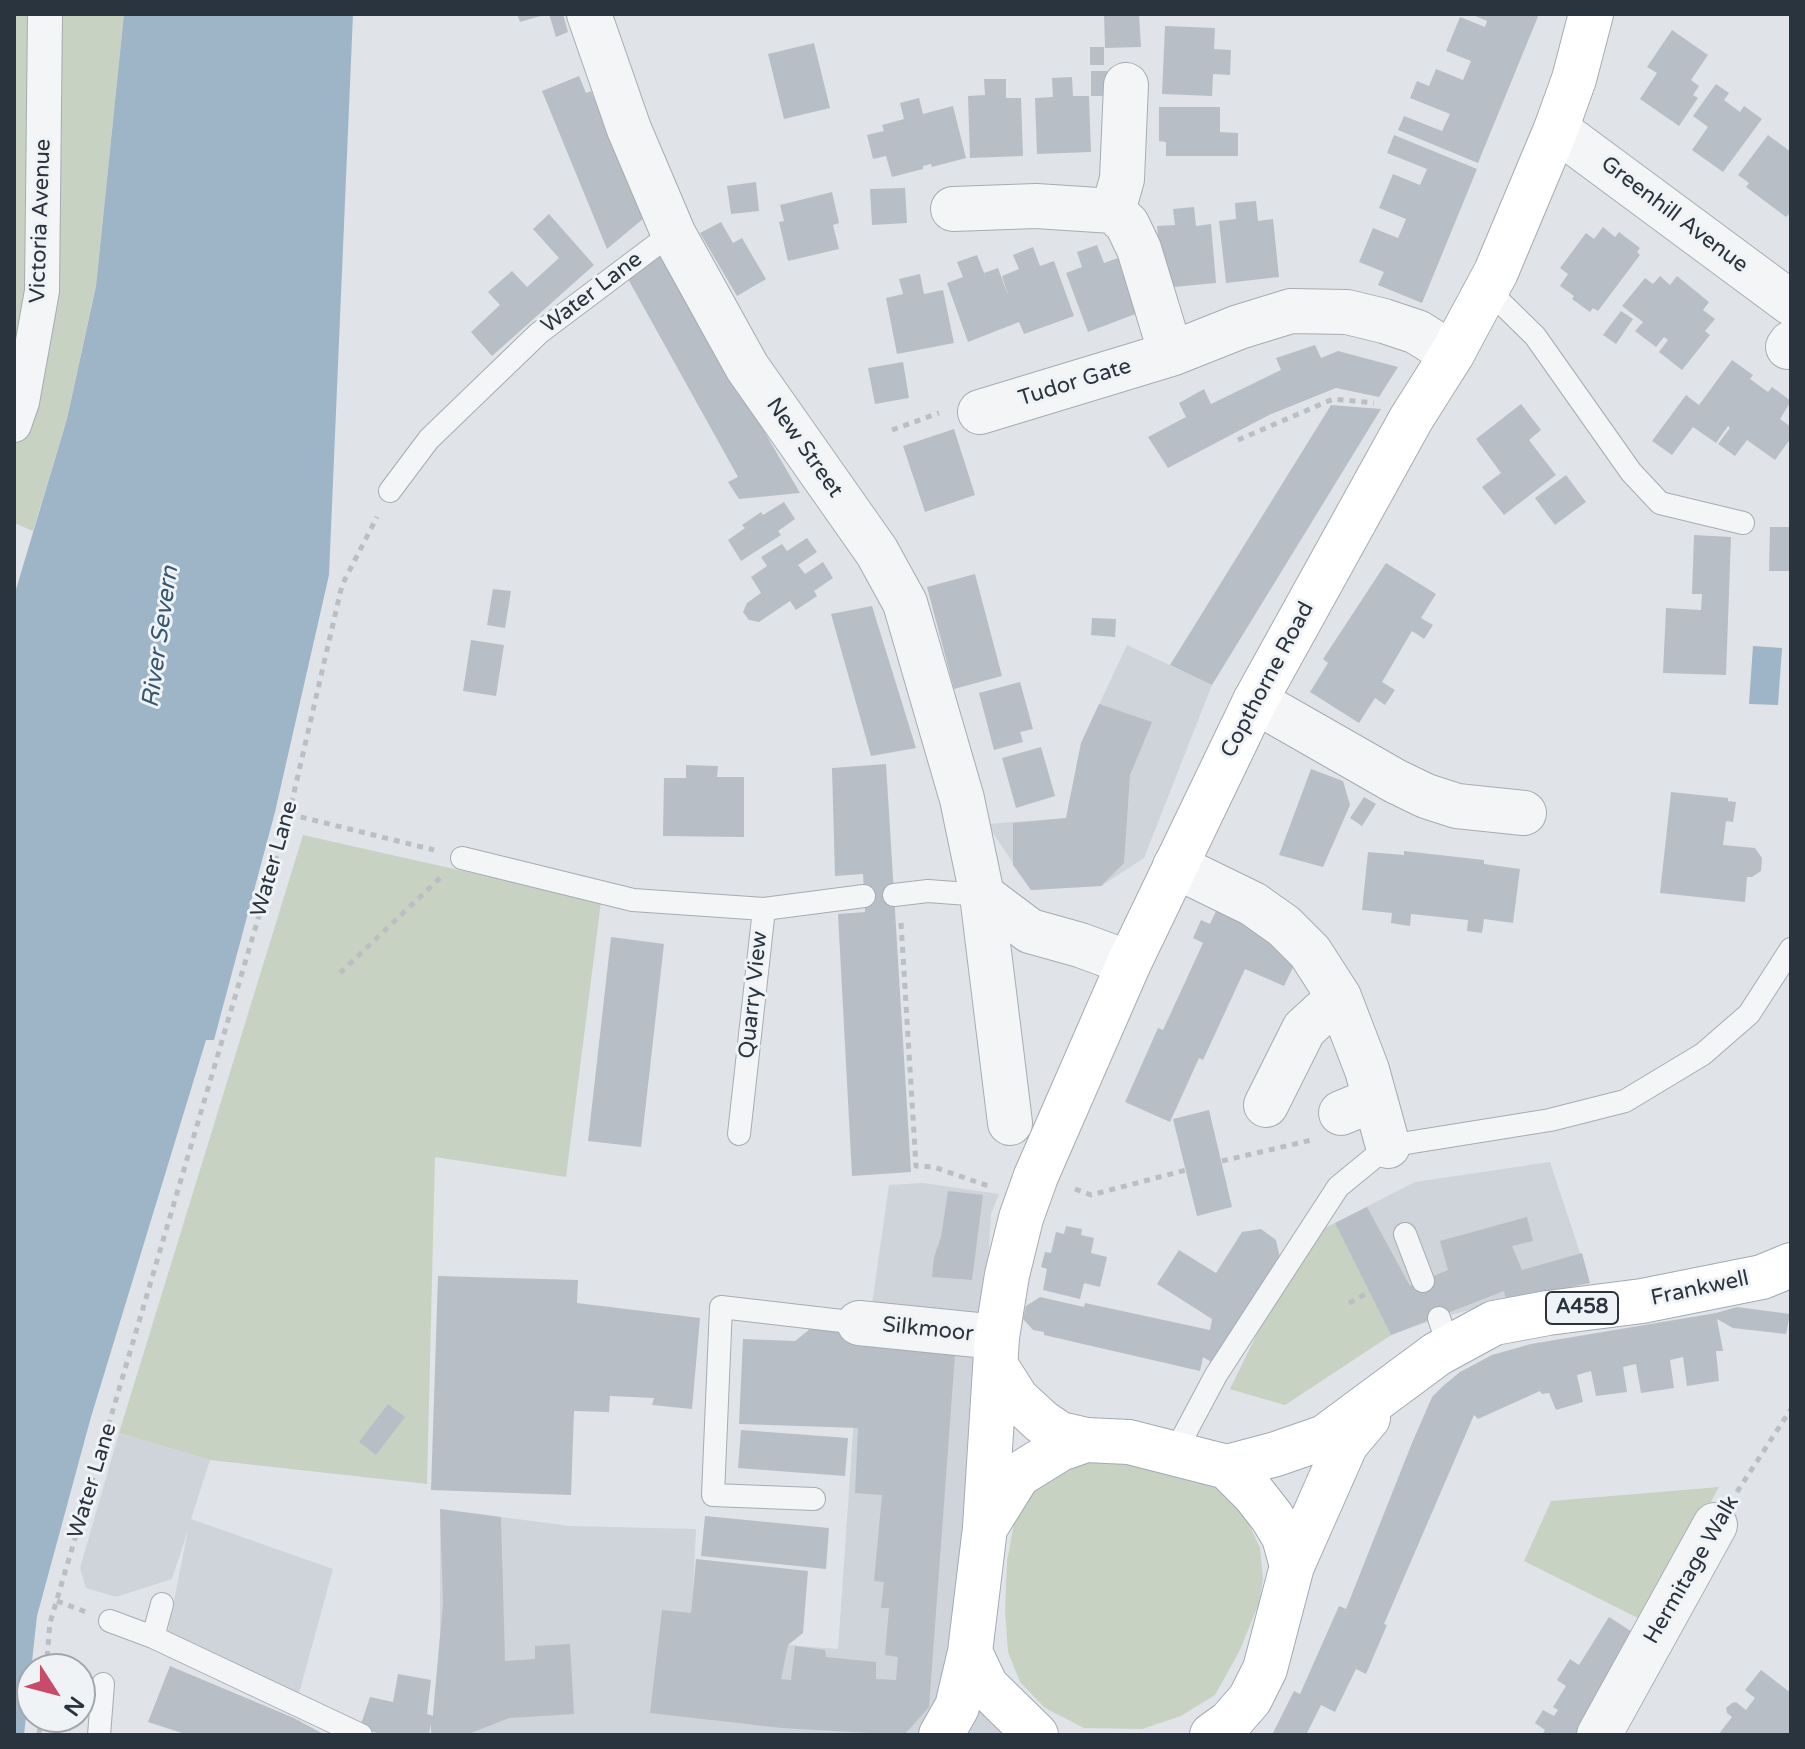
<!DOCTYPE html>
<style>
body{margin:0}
#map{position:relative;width:1805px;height:1749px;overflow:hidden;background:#e0e4e8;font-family:"Varela Round",sans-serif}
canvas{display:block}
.frame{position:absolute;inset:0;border:16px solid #2a343f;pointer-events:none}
.north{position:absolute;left:16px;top:1653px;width:80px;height:80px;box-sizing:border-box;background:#f0f3f6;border:2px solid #a1a7ad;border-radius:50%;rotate:126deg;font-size:22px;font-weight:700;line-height:32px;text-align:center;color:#2a343f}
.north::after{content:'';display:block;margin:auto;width:28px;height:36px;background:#c74c6a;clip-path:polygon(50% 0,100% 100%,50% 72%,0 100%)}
</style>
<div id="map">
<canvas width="1805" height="1749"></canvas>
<div class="frame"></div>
<div class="north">N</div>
</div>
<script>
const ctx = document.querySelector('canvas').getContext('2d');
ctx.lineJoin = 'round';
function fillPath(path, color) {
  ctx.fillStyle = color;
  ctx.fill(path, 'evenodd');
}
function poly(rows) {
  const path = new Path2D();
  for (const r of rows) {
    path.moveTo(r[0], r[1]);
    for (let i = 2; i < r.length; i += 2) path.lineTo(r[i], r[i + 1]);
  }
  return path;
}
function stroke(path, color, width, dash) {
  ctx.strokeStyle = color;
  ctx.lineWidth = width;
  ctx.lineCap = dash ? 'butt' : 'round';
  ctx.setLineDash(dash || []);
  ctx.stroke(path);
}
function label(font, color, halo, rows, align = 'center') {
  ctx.font = font + ' "Varela Round",sans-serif';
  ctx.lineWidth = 6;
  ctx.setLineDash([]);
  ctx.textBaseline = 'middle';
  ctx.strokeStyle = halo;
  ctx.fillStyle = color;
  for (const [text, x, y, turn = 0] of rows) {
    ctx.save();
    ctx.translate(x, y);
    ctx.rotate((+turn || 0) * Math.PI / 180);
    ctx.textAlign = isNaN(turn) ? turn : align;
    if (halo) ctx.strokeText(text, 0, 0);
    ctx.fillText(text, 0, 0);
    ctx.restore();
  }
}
const built = poly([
 [1127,645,1212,685,1144,858,1101,886,1031,890,987,824,1066,818,1081,743],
 [1550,1162,1590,1283,1506,1300,1439,1318,1391,1335,1285,1405,1230,1389,1323,1229,1415,1182],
 [923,1183,999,1194,991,1214,972,1552,945,1666,1019,1735,431,1735,440,1636,440,1509,570,1526,696,1529,692,1613,788,1645,838,1649,855,1404,872,1304,889,1185],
 [119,1433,210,1460,191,1519,333,1569,298,1697,167,1636,188,1530,172,1579,116,1597,86,1588,80,1568]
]);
const green = poly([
 [14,14,124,14,96,285,67,419,33,531,14,523],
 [303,835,601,902,566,1177,435,1157,427,1484,210,1460,119,1433],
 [1335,1223,1391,1335,1285,1405,1230,1389,1275,1297,1323,1229],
 [1091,1452,1213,1475,1241,1507,1260,1548,1263,1579,1259,1603,1239,1652,1215,1695,1181,1716,1142,1729,1084,1728,1045,1708,1020,1682,1008,1652,1005,1611,1007,1561,1014,1524,1032,1491],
 [1719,1487,1646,1622,1524,1561,1551,1501]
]);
const water = poly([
 [124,14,353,14,329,575,275,812,214,1040,206,1040,91,1417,37,1616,24,1735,14,1735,14,596,67,419,96,286],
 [1753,646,1782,648,1778,705,1749,704]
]);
const building = poly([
 [517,14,543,14,544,15,520,22],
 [549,14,563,14,568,32,556,37],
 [1104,14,1139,14,1141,47,1105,48],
 [1471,14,1539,14,1478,163,1398,130,1404,116,1442,131,1450,114,1410,98,1417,81,1429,86,1436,69,1463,80,1471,61,1446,51,1460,17,1485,27,1487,21],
 [1165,26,1215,28,1214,49,1231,50,1230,75,1213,74,1212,96,1162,94],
 [1672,30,1708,55,1691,80,1699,86,1693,95,1698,98,1679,126,1640,99,1657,73,1647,67],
 [814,43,830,108,784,119,768,54],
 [1090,47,1104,47,1104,65,1090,65],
 [1091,71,1107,71,1108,96,1091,96],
 [579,76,586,93,591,91,644,218,607,249,542,91],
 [1072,77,1073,96,1089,96,1091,152,1037,154,1035,98,1053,97,1052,78],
 [984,79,1006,79,1006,98,1021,98,1023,156,970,158,968,96,985,95],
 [1716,84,1729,93,1724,100,1740,112,1744,106,1762,119,1723,172,1692,150,1708,127,1693,116],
 [919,98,923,114,953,106,966,158,932,167,931,164,923,166,923,169,892,177,886,156,873,159,867,135,884,131,882,125,904,119,900,103],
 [1159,107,1220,107,1220,132,1238,133,1238,156,1166,156,1166,142,1159,141],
 [1394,135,1477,169,1422,303,1378,285,1384,272,1359,262,1373,228,1398,238,1406,219,1379,208,1393,174,1420,185,1427,169,1387,153],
 [1768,135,1791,152,1791,212,1786,217,1746,187,1749,183,1738,175],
 [756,182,759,211,731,214,727,186],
 [905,188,907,223,872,225,870,189],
 [832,192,839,223,833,225,839,249,788,261,779,222,784,221,780,205],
 [1256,201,1258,221,1273,219,1279,277,1226,283,1219,221,1236,219,1235,203],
 [1194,207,1196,226,1211,224,1216,283,1163,288,1157,226,1175,225,1173,209],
 [549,214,594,265,492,356,471,332,500,305,488,292,512,271,527,287,559,258,533,229],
 [721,222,733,243,742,238,766,279,737,296,700,233],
 [1603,227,1615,237,1619,232,1640,248,1637,252,1640,255,1598,311,1593,308,1590,312,1572,299,1574,296,1560,286,1568,274,1560,268,1586,233,1594,239],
 [656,245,800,493,739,499,728,482,738,477,618,261],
 [1097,245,1104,263,1118,258,1138,313,1088,332,1066,273,1082,267,1077,252],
 [1033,247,1040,266,1054,261,1074,316,1024,334,1019,322,968,342,947,283,963,277,957,262,977,255,984,273,998,268,1009,298,1002,276,1019,269,1013,255],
 [920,274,924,294,943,290,954,343,897,354,886,298,903,294,899,279],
 [1660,276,1670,285,1677,276,1709,302,1703,310,1715,319,1705,331,1710,335,1682,370,1659,352,1668,340,1664,337,1656,347,1635,331,1643,322,1622,306,1645,278,1653,284],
 [1621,311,1633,319,1616,344,1603,335],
 [1315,345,1321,358,1338,351,1398,367,1379,397,1336,388,1269,415,1168,468,1148,437,1186,417,1179,403,1204,389,1211,404,1281,370,1276,358],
 [1732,360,1753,375,1750,379,1768,392,1772,387,1791,401,1780,419,1791,427,1791,438,1775,460,1747,440,1735,456,1718,444,1730,428,1728,426,1716,443,1693,427,1672,455,1652,441,1686,395,1699,405],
 [903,362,909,398,875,404,868,368],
 [1521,404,1541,430,1529,440,1556,475,1504,515,1482,487,1501,473,1476,439],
 [1331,405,1381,409,1212,685,1170,665],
 [954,429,975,495,925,512,903,446],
 [1566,475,1586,502,1555,525,1535,498],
 [784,502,795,519,778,531,781,535,741,561,728,540,745,528,742,525,761,512,763,515],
 [1770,527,1791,527,1791,571,1769,571],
 [1694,535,1731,537,1726,675,1663,673,1666,608,1701,610,1702,594,1692,594],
 [807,538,817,552,798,565,805,574,823,562,833,578,814,591,817,596,796,610,790,601,759,622,749,620,743,612,747,603,761,593,751,577,767,566,761,557,782,544,787,551],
 [1386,563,1436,594,1421,618,1433,625,1424,639,1412,631,1382,682,1395,690,1385,705,1375,698,1359,723,1310,692,1328,663,1323,659],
 [975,574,1002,676,954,689,927,587],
 [493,589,511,591,505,628,487,625],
 [872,606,916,748,871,756,831,614],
 [1092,618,1116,619,1115,637,1091,635],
 [471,640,504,645,496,696,463,691],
 [1020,682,1033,729,1020,732,1023,742,994,750,979,693],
 [1099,704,1152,722,1130,775,1124,863,1101,886,1031,890,1013,865,1013,823,1066,818,1081,743],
 [1041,747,1055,796,1016,808,1002,758],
 [886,764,911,1172,852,1176,838,914,865,912,863,874,835,876,832,768],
 [686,765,718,766,717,777,744,777,744,837,663,836,664,778,686,778],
 [1311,769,1343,781,1350,805,1323,867,1279,855],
 [1671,792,1728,798,1728,801,1736,802,1733,822,1726,821,1723,845,1755,848,1762,858,1761,871,1752,877,1747,877,1745,902,1660,893],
 [1364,797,1376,804,1362,826,1350,818],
 [1404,851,1484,860,1484,864,1520,869,1513,923,1484,919,1482,933,1467,931,1468,920,1411,914,1410,926,1391,923,1392,913,1362,910,1368,852,1404,855],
 [1217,909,1301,951,1284,986,1245,969,1203,1060,1199,1058,1170,1122,1125,1102,1158,1028,1163,1030,1203,943,1193,938,1201,920,1210,924],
 [611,937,664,944,641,1147,588,1141],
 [1209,1110,1232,1207,1197,1216,1173,1119],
 [948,1191,983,1195,972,1280,932,1277,934,1257,941,1237],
 [1367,1207,1410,1286,1448,1270,1440,1241,1527,1217,1533,1241,1512,1246,1522,1270,1582,1253,1590,1283,1506,1300,1504,1291,1391,1335,1335,1223],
 [1066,1226,1082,1229,1081,1235,1094,1238,1091,1253,1107,1257,1100,1287,1084,1283,1080,1299,1043,1290,1047,1269,1041,1267,1045,1252,1051,1253,1056,1232,1064,1234],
 [1261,1229,1276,1240,1280,1258,1213,1363,1203,1357,1200,1371,1044,1335,1044,1332,1033,1330,1023,1319,1026,1306,1040,1297,1084,1307,1085,1303,1210,1330,1212,1319,1157,1284,1179,1250,1216,1273,1242,1232],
 [438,1276,578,1280,577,1303,700,1318,692,1409,652,1405,654,1398,610,1396,609,1412,574,1411,571,1495,431,1490],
 [1737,1307,1790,1314,1786,1334,1733,1328,1717,1319,1723,1351,1716,1351,1719,1381,1687,1386,1683,1357,1670,1360,1674,1388,1641,1393,1636,1364,1623,1367,1627,1392,1596,1396,1591,1371,1577,1375,1583,1402,1556,1410,1549,1393,1542,1394,1540,1391,1478,1419,1474,1415,1384,1624,1387,1625,1366,1674,1356,1669,1335,1712,1321,1705,1306,1735,1272,1735,1294,1691,1300,1694,1339,1606,1346,1609,1412,1443,1432,1397,1443,1386,1460,1372,1492,1355,1531,1344,1716,1313],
 [810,1329,956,1341,929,1707,904,1735,782,1728,650,1713,662,1610,691,1613,696,1559,808,1571,803,1633,788,1645,781,1679,791,1680,795,1646,825,1650,826,1657,876,1662,876,1679,896,1680,898,1657,885,1655,889,1608,881,1608,884,1582,874,1581,882,1495,855,1493,858,1428,739,1424,743,1339,795,1341],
 [388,1404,405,1417,376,1455,359,1442],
 [741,1430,848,1438,845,1476,738,1468],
 [440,1509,501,1517,505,1661,535,1659,535,1646,570,1644,574,1714,509,1718,466,1735,431,1735,431,1723,429,1735,382,1735,360,1727,370,1697,393,1702,398,1674,431,1680,427,1714,433,1716,443,1603],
 [705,1516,829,1528,826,1569,701,1556],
 [1609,1617,1640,1637,1578,1735,1542,1735,1545,1730,1535,1723,1543,1710,1554,1716,1558,1710,1553,1707,1566,1686,1557,1680,1570,1659,1579,1665],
 [170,1666,294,1718,325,1735,188,1735,148,1722],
 [1761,1670,1791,1693,1791,1731,1788,1735,1718,1735,1732,1717,1727,1713,1726,1708,1732,1703,1736,1702,1746,1710,1755,1698,1745,1690]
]);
const path = poly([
 [892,430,939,413],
 [1238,440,1333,399,1374,403],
 [289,814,434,850],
 [901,923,916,1166,934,1167,991,1187],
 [340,973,441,877],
 [1222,1161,1312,1140],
 [1075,1189,1091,1195,1186,1170],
 [1349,1303,1369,1292],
 [1737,1492,1791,1409],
 [57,1601,86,1612],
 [46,1669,50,1623,289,814,342,585,377,517],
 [39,1735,41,1717]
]);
const service = poly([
 [1487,289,1535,336,1631,472,1660,503,1743,523],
 [390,491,429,439,539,333,656,245,674,235],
 [462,858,633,900,764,909],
 [894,895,928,891,982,895],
 [739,1134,764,909,864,896],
 [1405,1234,1423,1281],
 [1439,1318,1449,1348],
 [1175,1452,1216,1375,1338,1187,1388,1146,1550,1120,1625,1101,1703,1054,1749,1014,1791,949],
 [814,1499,713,1495,721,1307,859,1323],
 [110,1621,153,1637,361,1735],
 [153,1637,162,1604],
 [99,1735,103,1684]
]);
const pedestrian = poly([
 [14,425,22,402,42,291,45,14]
]);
const minor = poly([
 [1556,129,1791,303],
 [953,209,1036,206,1113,211,1127,224,1139,249,1171,354],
 [1113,211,1122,179,1126,85],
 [1788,347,1791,343],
 [980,412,1171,354,1239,327,1291,311,1347,312,1384,321,1417,332,1452,354],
 [1255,701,1395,781,1426,796,1457,806,1524,813],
 [1175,866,1253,904,1284,926,1310,952,1339,997,1367,1070,1388,1146],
 [982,895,1010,1123],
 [1266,1105,1304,1029,1339,997],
 [1341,1113,1375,1099],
 [859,1323,997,1337],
 [1599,1735,1715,1525]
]);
const tertiary = poly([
 [589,14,629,129,674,235,747,367,877,552,905,603,962,799,982,895,1030,931,1080,945,1129,963]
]);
const secondary = poly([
 [996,1366,1017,1399,1042,1422,1060,1434,1086,1440],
 [985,1528,997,1337,1007,1275,1021,1218,1036,1176,1129,963,1255,701,1411,419,1452,354,1496,272,1556,129,1574,79,1591,14]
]);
const primary = poly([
 [1227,1467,1254,1494,1272,1517,1284,1537,1292,1566],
 [970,1652,986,1686,1036,1735],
 [941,1735,957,1707,970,1652,985,1528,1018,1475,1060,1449,1086,1440,1129,1442,1227,1467,1276,1454,1325,1437,1437,1354,1494,1323,1548,1313,1642,1301,1762,1277,1791,1265],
 [1212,1735,1230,1722,1250,1699,1265,1669,1292,1566,1346,1444,1368,1418]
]);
const shields = [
 [1582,1308,72]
];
const shieldNames = [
 ["A458",1582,1308]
];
const streetNames = [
 ["Greenhill Avenue",1674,215,37],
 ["Victoria Avenue",41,221,-88],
 ["Water Lane",592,293,-37],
 ["Tudor Gate",1075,383,-17],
 ["New Street",804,448,55],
 ["Copthorne Road",1268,680,-62],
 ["Water Lane",275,859,-74],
 ["Quarry View",754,995,-84],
 ["Frankwell",1700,1289,-12],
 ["Silkmoor",928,1330,6],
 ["Water Lane",93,1481,-73],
 ["Hermitage Walk",1692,1570,-60]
];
const waterNames = [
 ["River Severn",161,637,-82]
];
fillPath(built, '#cfd4da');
fillPath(green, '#c8d2c2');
fillPath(water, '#9db5c7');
fillPath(building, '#b8bec5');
stroke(service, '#a6acb2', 24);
stroke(pedestrian, '#a6acb2', 36);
stroke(minor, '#a6acb2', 46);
stroke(tertiary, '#a6acb2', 46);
stroke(secondary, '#a6acb2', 46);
stroke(primary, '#a0aab4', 46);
stroke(path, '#bbbfc3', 5, [6, 6]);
stroke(service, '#f3f5f7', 22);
stroke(pedestrian, '#f3f5f7', 34);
stroke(minor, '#f3f5f7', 44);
stroke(tertiary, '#f3f5f7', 44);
stroke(secondary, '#fff', 44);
stroke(primary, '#fff', 44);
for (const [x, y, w] of shields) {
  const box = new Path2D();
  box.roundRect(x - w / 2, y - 16, w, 32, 6);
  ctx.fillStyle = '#f0f3f6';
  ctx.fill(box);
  stroke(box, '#2a343f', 2);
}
label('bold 20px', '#2a343f', null, shieldNames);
label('22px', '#2a343f', '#f0f3f6', streetNames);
label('italic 24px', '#365671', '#f0f3f6', waterNames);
</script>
